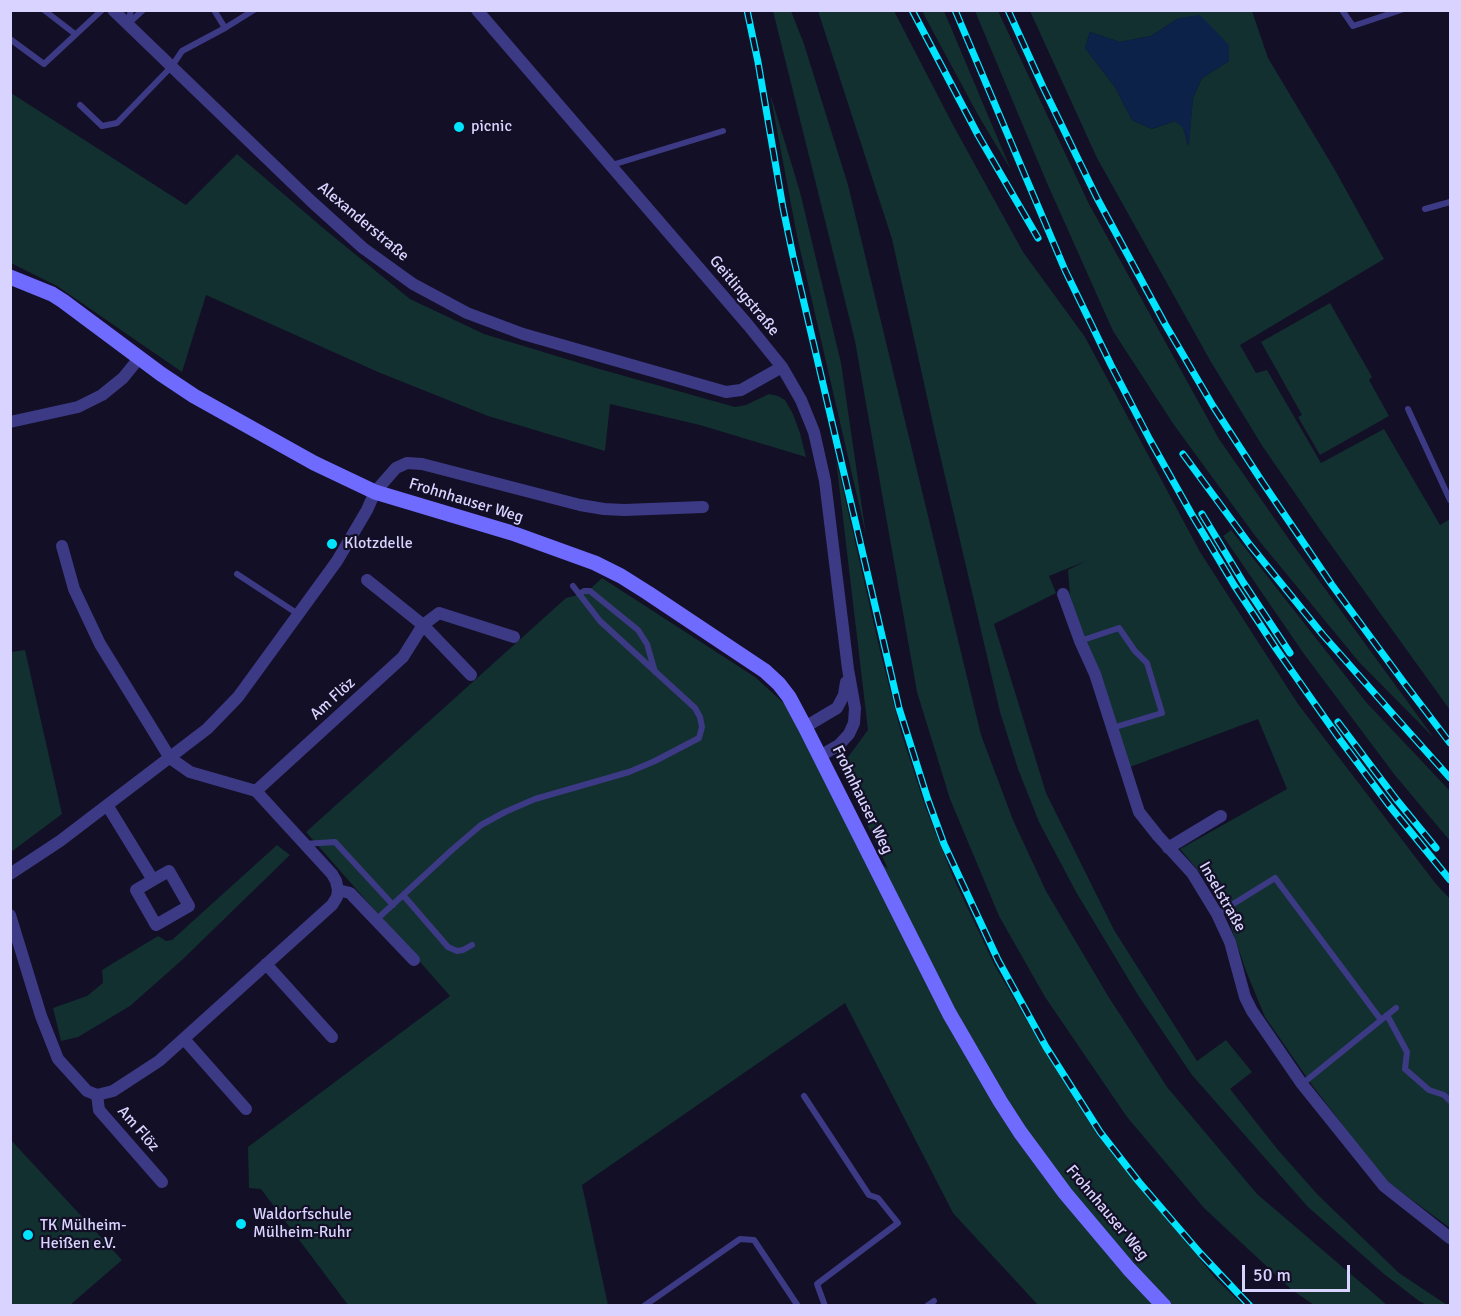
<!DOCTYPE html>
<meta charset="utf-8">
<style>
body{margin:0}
#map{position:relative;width:1461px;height:1316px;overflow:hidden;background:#130f26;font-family:Signika,sans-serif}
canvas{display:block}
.frame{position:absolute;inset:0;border:12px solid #d9d4ff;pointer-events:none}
.scale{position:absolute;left:1242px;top:1265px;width:108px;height:27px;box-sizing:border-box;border:3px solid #d9d4ff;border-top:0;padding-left:8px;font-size:18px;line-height:21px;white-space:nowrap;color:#d9d4ff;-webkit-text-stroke:4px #130f26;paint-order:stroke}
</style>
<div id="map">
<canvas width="1461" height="1316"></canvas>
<div class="frame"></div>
<div class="scale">50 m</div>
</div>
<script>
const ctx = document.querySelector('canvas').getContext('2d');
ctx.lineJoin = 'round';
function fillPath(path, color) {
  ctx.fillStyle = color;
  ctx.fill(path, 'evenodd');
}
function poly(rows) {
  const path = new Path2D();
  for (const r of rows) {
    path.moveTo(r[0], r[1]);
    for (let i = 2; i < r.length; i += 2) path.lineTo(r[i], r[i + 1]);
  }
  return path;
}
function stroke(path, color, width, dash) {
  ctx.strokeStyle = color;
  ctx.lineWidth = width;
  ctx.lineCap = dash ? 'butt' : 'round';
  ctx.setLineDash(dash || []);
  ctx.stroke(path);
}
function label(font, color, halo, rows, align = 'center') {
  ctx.font = font + ' Signika,sans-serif';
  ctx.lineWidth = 4.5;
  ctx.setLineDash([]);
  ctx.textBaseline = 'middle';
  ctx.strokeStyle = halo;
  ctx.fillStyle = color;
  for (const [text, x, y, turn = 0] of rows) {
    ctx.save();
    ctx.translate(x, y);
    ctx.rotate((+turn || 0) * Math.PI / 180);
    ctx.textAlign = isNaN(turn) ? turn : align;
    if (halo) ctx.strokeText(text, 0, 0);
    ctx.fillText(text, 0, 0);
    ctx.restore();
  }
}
const green = poly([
 [773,11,791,11,804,44,848,185,981,735,1013,820,1046,891,1108,996,1167,1087,1257,1194,1387,1305,1314,1305,1292,1290,1204,1208,1127,1117,1045,997,999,916,950,799,917,692,855,341],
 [818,11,894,11,952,123,1023,252,1085,337,1200,552,1298,704,1436,884,1450,899,1450,1228,1384,1179,1312,1085,1265,1017,1246,971,1225,909,1202,875,1180,849,1287,789,1258,719,1130,767,1099,669,1081,631,1070,596,1068,570,1086,561,1049,576,1056,593,994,624,1046,793,1114,930,1197,1061,1226,1040,1252,1072,1230,1089,1278,1150,1318,1195,1399,1273,1447,1305,1427,1305,1419,1301,1384,1274,1308,1207,1192,1075,1138,995,1076,892,1039,822,1018,769,1000,712,937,442,892,239],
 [922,11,944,11,1011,170,978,115],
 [975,11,998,11,1089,204,1219,439,1293,545,1434,738,1359,662,1256,537,1174,425,1113,331,1047,183],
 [1030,11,1252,11,1268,58,1335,170,1384,259,1240,345,1256,373,1267,370,1321,463,1384,429,1440,525,1450,519,1450,710,1323,534,1263,447,1211,362,1097,158],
 [1179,18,1229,61,1202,78,1193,98,1188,145,1183,127,1175,121,1152,129,1132,120,1115,87,1085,48,1090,32,1120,42,1151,36],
 [11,93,186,205,237,154,323,228,410,299,484,334,596,368,735,407,746,405,769,394,778,396,785,400,793,414,800,433,806,457,700,425,610,404,605,451,488,416,378,372,206,295,182,372,57,286,11,263],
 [770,93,800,192,841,363,866,535,797,236],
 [1330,303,1372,377,1369,380,1389,416,1320,455,1298,417,1302,415,1261,342],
 [836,459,881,655,901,732,925,806,953,877,994,964,1043,1049,1097,1135,1217,1280,1243,1305,1038,1305,953,1213,845,1003,582,1185,608,1305,348,1305,261,1189,249,1188,248,1147,450,996,306,832,566,598,586,593,602,578,755,677,787,706,857,844,888,869,845,778,846,760,868,730],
 [1231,530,1366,702,1450,791,1450,841,1394,774,1304,654,1223,536],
 [25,650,62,814,11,852,11,652],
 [277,845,290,855,182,960,130,1006,78,1037,61,1041,53,1008,87,996,103,983,102,970,158,936,166,941,172,940],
 [10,1139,122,1260,70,1305,11,1305]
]);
const water = poly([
 [1200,15,1229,45,1229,61,1202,78,1193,98,1189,147,1183,128,1175,121,1152,129,1132,120,1115,87,1085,48,1090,32,1120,42,1151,36,1179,18]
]);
const lane = poly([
 [44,10,75,34],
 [1342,10,1353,26,1401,10],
 [128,23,131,10],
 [128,24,143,10],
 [225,28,254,10],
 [10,39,44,64,102,10],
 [80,105,102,126,117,123,172,66,182,51,225,28,214,10],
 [612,165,723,131],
 [1425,209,1450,202],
 [1408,409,1450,500],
 [237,574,298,614],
 [579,594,584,591,590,591,638,630,647,644,655,672],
 [1080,641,1119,628,1135,651,1147,663,1162,713,1112,728],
 [304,844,335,842,393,905],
 [403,895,448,947,457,951,463,950,472,945],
 [1217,914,1275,878,1381,1020],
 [376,920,453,849,481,825,505,812,535,799,629,772,655,761,699,738,702,727,700,717,695,708,600,621,573,586],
 [1387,1015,1407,1052,1405,1069,1429,1090,1444,1095,1450,1101],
 [1302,1084,1396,1008],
 [804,1096,869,1195,878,1198,898,1223,817,1284,825,1306],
 [644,1306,740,1239,754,1240,798,1306],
 [927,1306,934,1301]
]);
const street = poly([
 [113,10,311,201,363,248,413,284,467,313,523,334,726,392,741,390,782,367],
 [477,10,748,325,782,367,801,400,814,432,825,481,848,669,855,708,854,723,849,734,839,745,820,756],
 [10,422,78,407,102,395,123,378,140,357],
 [367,580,423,625,471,675],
 [1063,594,1080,641,1095,674,1139,812,1158,836,1192,873,1217,914,1230,942,1245,997,1252,1011,1302,1084,1384,1186,1450,1238],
 [805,727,837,708,844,695,846,682],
 [256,791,403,657,423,625,439,613,514,637],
 [107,805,153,880,136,890,156,925,189,906,169,871,153,880],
 [1168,848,1221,816],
 [10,874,60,841,207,729,238,697,337,561,367,510,375,492,396,468,407,463,422,464,580,505,604,509,624,510,703,507],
 [338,890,350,893,414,960],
 [10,915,41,1016,58,1059,87,1091,97,1095,113,1091,159,1061,332,905,337,897,338,890,336,881,332,874,256,791,190,772,170,758,100,644,74,589,62,546],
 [266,964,332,1037],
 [184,1039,246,1109],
 [97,1095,99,1110,162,1182]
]);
const secondary = poly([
 [10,277,52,294,63,301,161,374,194,396,314,463,375,492,512,533,595,563,621,576,648,593,765,671,779,684,789,697,805,727,949,1013,1000,1101,1020,1132,1065,1193,1129,1269,1164,1306]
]);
const rail = poly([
 [747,10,758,62,783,208,793,256,899,708,928,800,944,844,998,960,1046,1047,1100,1132,1139,1182,1200,1253,1250,1306],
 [912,10,978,135,1038,238],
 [955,10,1065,270,1111,365,1150,440,1191,513,1234,585,1277,650,1341,741,1388,804,1450,880],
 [1008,10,1043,87,1097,198,1165,324,1213,406,1263,483,1332,585,1405,684,1450,743],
 [1183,454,1250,545,1323,635,1399,721,1450,778],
 [1202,514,1243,582,1290,653],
 [1338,722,1396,799,1436,848]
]);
const markers = [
 [459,127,6,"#00e5ff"],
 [332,544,6,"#00e5ff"],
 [241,1224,6,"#00e5ff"],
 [28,1235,6,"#00e5ff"]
];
const poiNames = [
 ["picnic",471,127],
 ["Klotzdelle",344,544],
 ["Waldorfschule",253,1215],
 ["Mülheim-Ruhr",253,1233],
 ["TK Mülheim-",40,1226],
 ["Heißen e.V.",40,1244]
];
const streetNames = [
 ["Alexanderstraße",363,222,40],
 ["Geitlingstraße",744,296,50],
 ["Frohnhauser Weg",466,501,17],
 ["Am Flöz",333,699,-42],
 ["Frohnhauser Weg",862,800,64],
 ["Inselstraße",1222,897,60],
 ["Am Flöz",138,1129,49],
 ["Frohnhauser Weg",1107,1213,50]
];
fillPath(green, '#12302f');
fillPath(water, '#0c2248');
stroke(lane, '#3d3a85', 6);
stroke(street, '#3d3a85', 12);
stroke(secondary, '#6f6bff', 15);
stroke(rail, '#00e5ff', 7);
stroke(rail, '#130f26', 4.5, [14]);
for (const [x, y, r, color] of markers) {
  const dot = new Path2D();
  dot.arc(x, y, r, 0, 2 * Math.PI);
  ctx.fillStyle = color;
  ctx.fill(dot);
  stroke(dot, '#130f26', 2);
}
label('16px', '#d9d4ff', '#130f26', poiNames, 'left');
label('16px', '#d9d4ff', '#130f26', streetNames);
</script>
